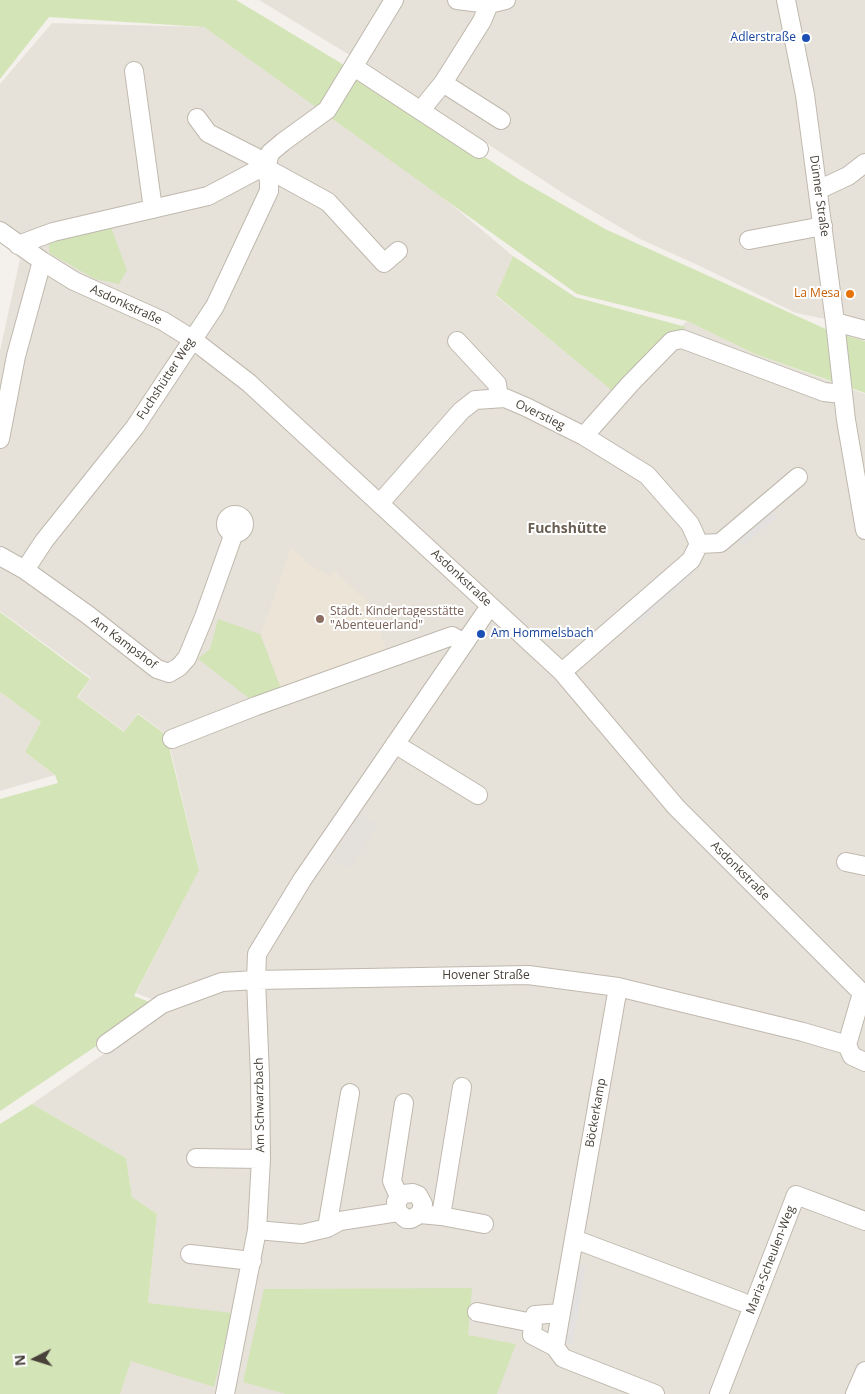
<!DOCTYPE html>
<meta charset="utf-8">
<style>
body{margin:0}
#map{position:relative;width:865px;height:1394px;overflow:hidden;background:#f4f0eb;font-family:"Open Sans",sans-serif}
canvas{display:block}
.north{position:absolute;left:10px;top:1334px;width:50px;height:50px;-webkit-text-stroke:4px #fff;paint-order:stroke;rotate:265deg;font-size:14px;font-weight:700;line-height:20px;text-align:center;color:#474139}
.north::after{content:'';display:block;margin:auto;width:18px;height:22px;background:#474139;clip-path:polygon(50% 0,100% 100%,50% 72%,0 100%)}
</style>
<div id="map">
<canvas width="865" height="1394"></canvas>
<div class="north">N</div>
</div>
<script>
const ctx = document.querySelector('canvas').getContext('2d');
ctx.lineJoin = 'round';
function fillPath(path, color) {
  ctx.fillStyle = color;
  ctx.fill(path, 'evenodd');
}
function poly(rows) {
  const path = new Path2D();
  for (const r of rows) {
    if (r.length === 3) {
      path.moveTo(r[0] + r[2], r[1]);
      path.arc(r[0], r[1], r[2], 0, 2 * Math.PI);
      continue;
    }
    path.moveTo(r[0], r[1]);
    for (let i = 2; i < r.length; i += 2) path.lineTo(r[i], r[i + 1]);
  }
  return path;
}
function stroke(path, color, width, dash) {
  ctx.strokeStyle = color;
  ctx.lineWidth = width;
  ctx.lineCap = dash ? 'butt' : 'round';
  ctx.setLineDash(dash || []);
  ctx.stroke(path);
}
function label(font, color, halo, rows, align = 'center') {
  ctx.font = font + ' "Open Sans",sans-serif';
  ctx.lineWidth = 4;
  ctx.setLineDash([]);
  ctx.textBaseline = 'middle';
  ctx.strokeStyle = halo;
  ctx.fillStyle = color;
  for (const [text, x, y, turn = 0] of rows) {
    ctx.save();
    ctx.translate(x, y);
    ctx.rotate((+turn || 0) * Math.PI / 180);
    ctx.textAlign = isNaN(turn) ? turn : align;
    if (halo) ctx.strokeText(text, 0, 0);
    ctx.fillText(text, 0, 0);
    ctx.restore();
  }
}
const residential = poly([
 [259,0,865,0,865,327,796,313,700,266,640,239,569,197,371,68],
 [52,23,204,27,440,195,513,256,496,296,615,392,687,321,755,354,865,394,865,1394,120,1394,148,1303,157,1214,132,1197,126,1158,32,1104,171,1007,136,993,199,869,167,735,138,713,125,732,78,697,91,678,0,611,0,351,20,259,0,242,0,84],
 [0,692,41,722,25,752,55,775,0,791]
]);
const industrial = poly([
 [360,813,378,825,350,869,332,858]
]);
const education = poly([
 [291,548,310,565,329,576,335,570,339,576,370,604,387,651,282,691,261,634]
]);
const green = poly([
 [0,0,236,0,339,62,520,180,605,229,830,331,865,341,865,393,755,354,687,321,577,294,204,27,49,17,0,79],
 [109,222,127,270,119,284,95,279,49,253,49,240],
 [513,256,575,297,686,327,615,393,496,295],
 [0,612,90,679,77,697,124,732,138,714,166,735,199,870,134,996,157,1005,0,1111,0,799,58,783,55,775,25,752,41,722,0,692],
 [218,619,260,634,282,691,254,702,198,659,210,649],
 [32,1104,126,1158,132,1197,157,1214,148,1303,232,1313,214,1387,131,1361,120,1394,0,1394,0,1124],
 [472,1288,468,1335,516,1344,497,1394,286,1394,243,1382,264,1289]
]);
const parking = poly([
 [766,504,777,517,743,546,732,534],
 [676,573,694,573,639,624,618,623],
 [569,1263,586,1266,573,1344,556,1341]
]);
const minor = poly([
 [457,0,489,4,506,0],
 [786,0,805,95,835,322,846,420,865,530],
 [354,67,479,149],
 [134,71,153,209],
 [443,83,501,120],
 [421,110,443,83,482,21,489,4],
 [197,118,208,133,257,158,266,168,328,202,384,263,398,251],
 [818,190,848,176,865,163],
 [0,231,42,261,74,281,163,321,192,339,249,383,562,672,676,807,865,996],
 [749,240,823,226],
 [18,245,53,232,208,196,255,171,266,168],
 [835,322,865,330],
 [457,341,497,384,499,398],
 [584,436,630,384,672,341,682,339,824,392,842,394],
 [0,439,16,356,42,261],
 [380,503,461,411,475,400,505,398,526,407,584,436,647,475,690,524,699,544,691,560,562,672],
 [235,524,9],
 [699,544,720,543,798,477],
 [0,556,25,570,88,615,157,669,169,673,179,667,187,658,204,617,234,533],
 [25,570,44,541,135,427,215,306,269,191,269,181,266,168,270,153,283,142,327,110,394,0],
 [172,739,256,706,452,636,464,643],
 [395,744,478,795],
 [846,862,865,866],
 [618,987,555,1347,563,1358,655,1394],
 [106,1044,162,1004,222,982,256,980,528,975,618,987,803,1032,847,1045],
 [847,1045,862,993],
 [847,1045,852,1056,865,1062],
 [196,1158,261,1159],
 [399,1197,392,1181,404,1103],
 [420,1214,423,1204,418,1195,413,1193,403,1194,396,1202,398,1212,406,1219,411,1219,420,1214,441,1216,462,1087],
 [441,1216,484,1224],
 [327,1228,350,1093],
 [257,1230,302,1234,327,1228,340,1221,398,1212],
 [574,1239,742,1302],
 [190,1254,252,1261],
 [477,1312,533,1323],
 [555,1347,532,1335,533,1323,535,1315,561,1313],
 [225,1394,257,1230,261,1159,260,1076,256,980,257,954,302,880,490,606],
 [719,1394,796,1195,865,1221],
 [855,1394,865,1371]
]);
const markers = [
 [806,38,5,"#1a4fb4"],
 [850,294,5,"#e8710a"],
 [320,619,5,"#8d6e63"],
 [481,634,5,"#1a4fb4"]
];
const transitNames = [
 ["Adlerstraße",796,38],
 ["Am Hommelsbach",491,634,"left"]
];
const streetNames = [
 ["Dünner Straße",819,196,82],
 ["Asdonkstraße",126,305,25],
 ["Fuchshütter Weg",166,379,-57],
 ["Overstieg",540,415,26],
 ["Asdonkstraße",461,578,43],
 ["Am Kampshof",124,643,37],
 ["Asdonkstraße",740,871,45],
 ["Hovener Straße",486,976],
 ["Am Schwarzbach",260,1105,-91],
 ["Böckerkamp",596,1113,-80],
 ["Maria-Scheulen-Weg",771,1260,-69]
];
const foodNames = [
 ["La Mesa",840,294]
];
const educationNames = [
 ["Städt. Kindertagesstätte",330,612],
 ["\"Abenteuerland\"",330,626]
];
const neighbourhoodNames = [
 ["Fuchshütte",567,529]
];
fillPath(residential, '#e7e2d9');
fillPath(industrial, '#e4e0dc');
fillPath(education, '#ece4d6');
fillPath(green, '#d3e4b7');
fillPath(parking, '#e3e1df');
stroke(minor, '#bfb8ae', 20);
stroke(minor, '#fff', 18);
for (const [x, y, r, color] of markers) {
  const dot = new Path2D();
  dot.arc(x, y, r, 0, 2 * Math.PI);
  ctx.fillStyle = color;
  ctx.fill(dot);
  stroke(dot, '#fff', 2);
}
label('12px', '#164399', '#fff', transitNames, 'right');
label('12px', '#474139', '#fff', streetNames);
label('12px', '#c56008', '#fff', foodNames, 'right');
label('12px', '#785e54', '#fff', educationNames, 'left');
label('bold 14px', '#695e51', '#fff', neighbourhoodNames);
</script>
